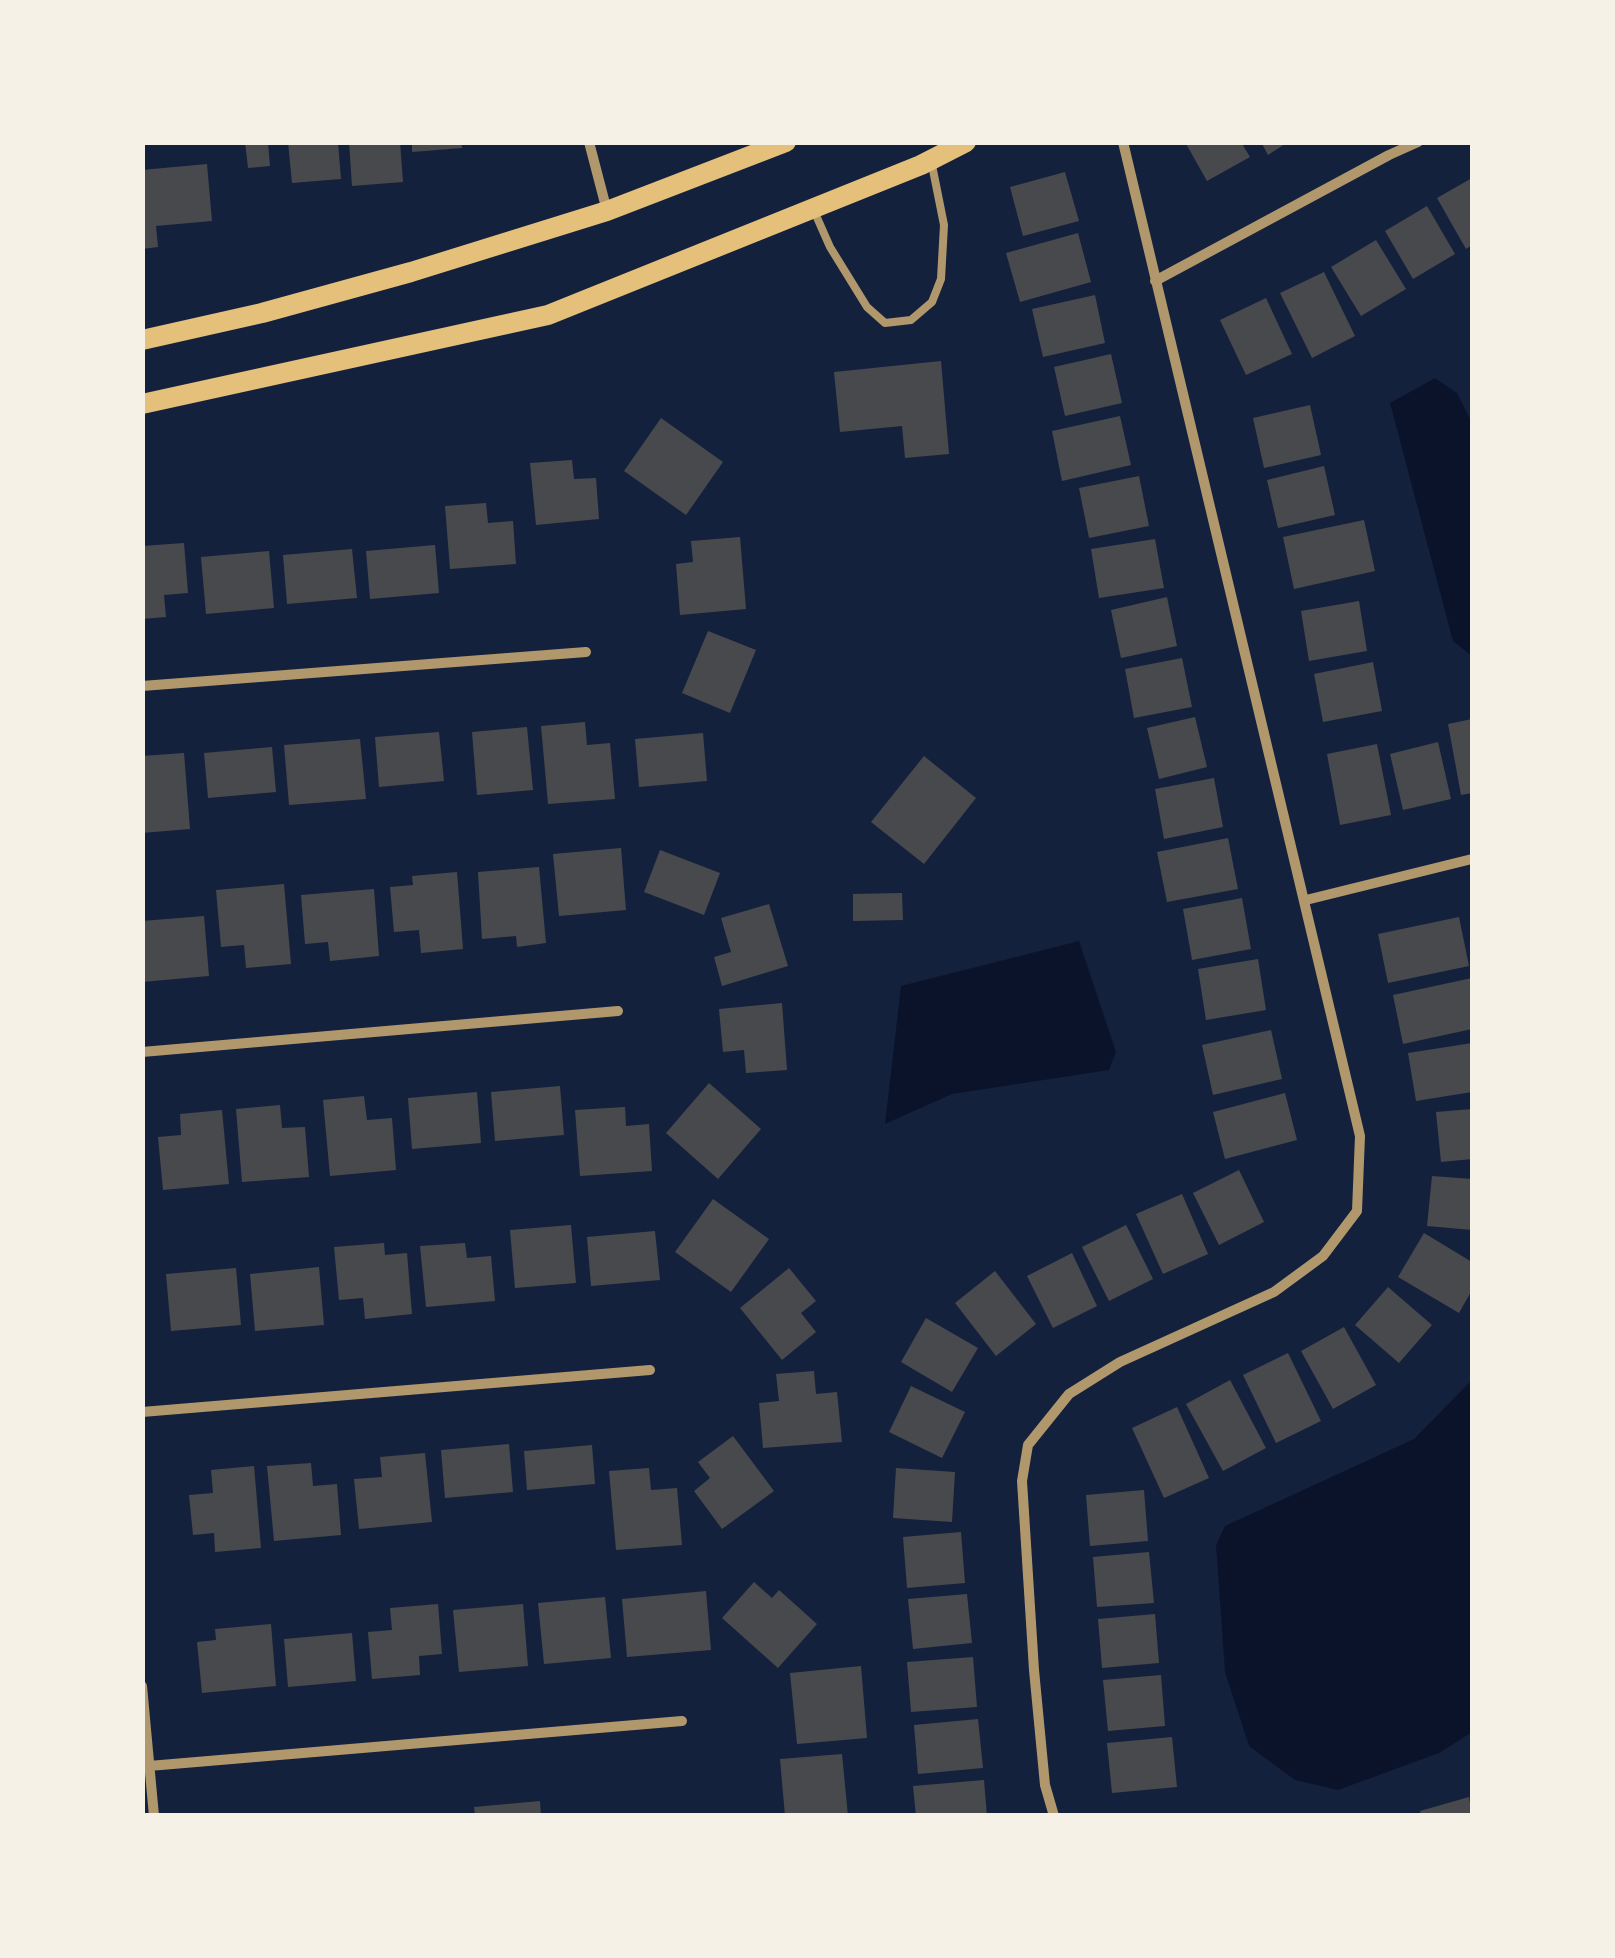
<!DOCTYPE html>
<style>
body{margin:0}
#map{position:relative;width:1615px;height:1958px;overflow:hidden;background:#14213d;font-family:"Nunito Sans",sans-serif}
canvas{display:block}
.frame{position:absolute;inset:0;border:145px solid #f6f1e7;pointer-events:none}
</style>
<div id="map">
<canvas width="1615" height="1958"></canvas>
<div class="frame"></div>
</div>
<script>
const ctx = document.querySelector('canvas').getContext('2d');
ctx.lineJoin = 'round';
function fillPath(path, color) {
  ctx.fillStyle = color;
  ctx.fill(path, 'evenodd');
}
function poly(rows) {
  const path = new Path2D();
  for (const r of rows) {
    path.moveTo(r[0], r[1]);
    for (let i = 2; i < r.length; i += 2) path.lineTo(r[i], r[i + 1]);
  }
  return path;
}
function stroke(path, color, width, dash) {
  ctx.strokeStyle = color;
  ctx.lineWidth = width;
  ctx.lineCap = dash ? 'butt' : 'round';
  ctx.setLineDash(dash || []);
  ctx.stroke(path);
}
const water = poly([
 [1435,378,1457,393,1472,423,1472,656,1453,641,1390,403],
 [1079,941,1116,1052,1109,1070,952,1094,885,1124,901,986],
 [1472,1380,1472,1732,1439,1753,1338,1790,1295,1780,1249,1746,1225,1672,1216,1545,1225,1526,1414,1439]
]);
const building = poly([
 [245,142,268,142,270,166,248,168],
 [288,142,338,142,341,179,292,183],
 [349,142,400,142,403,182,352,186],
 [412,142,461,142,462,148,412,152],
 [1185,142,1241,142,1250,157,1207,181],
 [1261,142,1288,142,1268,155],
 [207,164,212,221,156,226,158,247,142,249,142,170],
 [1065,172,1079,221,1023,236,1010,187],
 [1472,178,1472,245,1466,249,1437,198],
 [1427,206,1455,254,1413,279,1385,231],
 [1078,233,1091,282,1020,302,1006,253],
 [1376,240,1406,289,1361,316,1331,267],
 [1324,272,1355,336,1312,358,1280,293],
 [1095,295,1105,343,1043,357,1032,309],
 [1266,298,1292,354,1246,375,1220,320],
 [1111,354,1122,403,1065,416,1054,367],
 [941,361,949,454,905,458,902,426,840,432,834,372],
 [1310,405,1321,455,1264,468,1253,418],
 [1120,416,1131,465,1062,481,1052,431],
 [661,418,723,462,686,515,624,471],
 [572,460,574,479,596,478,599,519,536,525,530,463],
 [1324,466,1335,515,1278,528,1267,480],
 [1139,476,1149,526,1089,538,1079,488],
 [486,503,488,523,513,521,516,564,450,569,445,506],
 [1364,520,1375,571,1294,589,1283,537],
 [740,537,746,609,680,615,676,564,693,562,691,541],
 [1155,539,1164,588,1099,598,1091,549],
 [184,543,188,593,164,595,166,617,142,619,142,546],
 [435,545,439,593,370,599,366,551],
 [352,549,357,598,287,604,283,555],
 [269,551,274,608,206,614,201,557],
 [1167,597,1177,646,1121,658,1111,610],
 [1359,601,1367,651,1309,661,1301,611],
 [708,631,756,650,730,713,682,693],
 [1182,658,1192,707,1134,718,1125,669],
 [1373,662,1382,711,1323,722,1314,674],
 [1195,717,1207,767,1159,779,1147,728],
 [1472,719,1472,793,1461,795,1448,724],
 [585,722,587,745,610,743,615,799,548,804,541,726],
 [527,727,533,790,477,795,472,732],
 [439,732,444,781,379,787,375,737],
 [703,733,707,781,639,787,635,739],
 [360,739,366,799,289,805,284,745],
 [1438,742,1451,799,1403,810,1390,754],
 [1377,744,1391,815,1340,825,1327,754],
 [272,747,276,792,208,798,204,753],
 [184,753,190,829,142,833,142,756],
 [924,756,976,798,924,864,871,822],
 [1214,778,1223,827,1164,839,1155,789],
 [1228,838,1238,889,1167,902,1157,852],
 [621,848,626,910,559,916,553,854],
 [660,850,720,873,704,915,644,892],
 [539,867,546,943,517,947,516,936,482,939,478,872],
 [457,872,463,949,421,953,419,930,394,932,390,887,413,885,412,876],
 [284,884,291,964,246,968,244,945,221,947,216,890],
 [374,889,379,956,330,961,328,942,305,944,301,895],
 [902,893,903,920,853,921,853,894],
 [1242,898,1251,949,1192,960,1183,909],
 [769,904,788,966,722,986,714,957,731,952,721,918],
 [204,916,209,976,142,982,142,921],
 [1459,917,1469,966,1388,983,1378,934],
 [1258,959,1266,1010,1206,1020,1198,969],
 [1472,978,1472,1029,1403,1044,1393,995],
 [782,1003,787,1070,746,1073,744,1050,723,1052,719,1009],
 [1271,1030,1282,1079,1213,1095,1202,1045],
 [1472,1043,1472,1092,1416,1101,1408,1053],
 [709,1083,761,1129,718,1179,666,1133],
 [560,1086,564,1135,495,1141,491,1092],
 [477,1092,481,1143,412,1149,408,1098],
 [1285,1093,1297,1140,1225,1159,1213,1112],
 [364,1096,367,1120,392,1118,396,1170,330,1176,323,1100],
 [280,1105,282,1128,305,1127,309,1177,242,1182,236,1109],
 [625,1107,626,1126,649,1124,652,1171,580,1176,575,1110],
 [1472,1109,1472,1159,1441,1162,1436,1112],
 [222,1110,229,1184,163,1190,158,1137,181,1135,180,1114],
 [1239,1170,1264,1222,1219,1245,1193,1193],
 [1432,1176,1472,1179,1472,1230,1427,1226],
 [1182,1194,1208,1254,1163,1274,1136,1214],
 [713,1199,769,1239,731,1292,675,1252],
 [571,1225,576,1283,515,1288,510,1230],
 [1126,1225,1153,1279,1109,1301,1082,1247],
 [655,1231,660,1280,591,1286,587,1237],
 [1424,1233,1472,1262,1472,1290,1459,1313,1398,1277],
 [384,1243,385,1255,407,1253,412,1314,365,1319,363,1298,339,1300,334,1247],
 [465,1243,467,1258,491,1256,495,1301,426,1307,420,1246],
 [1072,1253,1097,1306,1053,1328,1027,1276],
 [319,1267,324,1325,255,1331,250,1274],
 [236,1268,241,1325,171,1331,166,1274],
 [789,1268,816,1301,801,1313,816,1332,782,1360,740,1308],
 [995,1271,1036,1324,996,1356,955,1303],
 [1388,1287,1432,1325,1399,1363,1355,1325],
 [926,1318,978,1348,952,1392,901,1362],
 [1344,1327,1376,1385,1333,1409,1301,1351],
 [1288,1353,1321,1421,1276,1443,1243,1375],
 [814,1371,816,1394,837,1392,842,1442,763,1448,759,1403,779,1401,776,1374],
 [1230,1380,1266,1448,1223,1471,1186,1404],
 [911,1386,965,1412,942,1458,889,1432],
 [1177,1407,1209,1478,1164,1498,1132,1428],
 [733,1436,774,1491,722,1529,694,1491,710,1478,698,1462],
 [509,1444,513,1492,445,1498,441,1450],
 [592,1445,595,1484,527,1490,524,1451],
 [425,1453,432,1522,359,1529,354,1479,382,1477,380,1457],
 [311,1463,313,1486,337,1484,341,1535,274,1541,267,1466],
 [254,1466,261,1548,215,1552,214,1533,193,1535,189,1495,213,1493,211,1470],
 [649,1468,651,1490,677,1488,682,1545,616,1550,609,1471],
 [896,1468,955,1472,952,1522,893,1518],
 [1144,1490,1148,1541,1090,1546,1086,1495],
 [961,1532,965,1583,907,1588,903,1537],
 [1149,1552,1154,1603,1097,1607,1093,1557],
 [754,1582,772,1598,779,1590,817,1624,778,1668,722,1618],
 [706,1591,711,1650,627,1657,622,1599],
 [967,1594,972,1643,913,1649,908,1599],
 [605,1597,611,1658,544,1664,538,1603],
 [438,1604,442,1654,419,1656,420,1675,372,1679,368,1632,392,1630,390,1608],
 [523,1604,528,1666,459,1672,453,1610],
 [1155,1614,1159,1663,1102,1668,1098,1619],
 [271,1624,276,1686,202,1693,197,1642,216,1640,215,1629],
 [352,1633,356,1681,288,1687,284,1639],
 [973,1657,977,1707,911,1712,907,1662],
 [861,1666,867,1738,797,1744,790,1673],
 [1161,1675,1165,1726,1108,1731,1103,1680],
 [978,1719,983,1768,918,1774,914,1725],
 [1172,1737,1177,1787,1112,1793,1107,1743],
 [842,1754,848,1816,785,1816,780,1759],
 [984,1780,987,1816,916,1816,913,1786],
 [1469,1797,1472,1816,1421,1816,1420,1811],
 [540,1801,541,1816,475,1816,474,1807]
]);
const service = poly([
 [815,213,830,247,867,307,885,323,911,320,932,302,941,279,944,225,931,160]
]);
const minor = poly([
 [589,142,607,211],
 [1155,281,1389,155,1418,142],
 [142,686,586,652],
 [1306,900,1472,859],
 [142,1052,618,1011],
 [142,1412,650,1370],
 [142,1686,154,1816],
 [149,1766,682,1721],
 [1054,1816,1045,1785,1034,1670,1022,1481,1028,1445,1069,1394,1120,1362,1274,1292,1323,1256,1357,1211,1360,1136,1123,142]
]);
const secondary = poly([
 [142,340,262,313,411,272,607,211,786,142],
 [142,404,548,315,921,165,966,142]
]);
fillPath(water, '#0b132b');
fillPath(building, '#48494c');
stroke(service, '#b1986c', 8);
stroke(minor, '#b1986c', 10);
stroke(secondary, '#e5c07b', 20);
</script>
